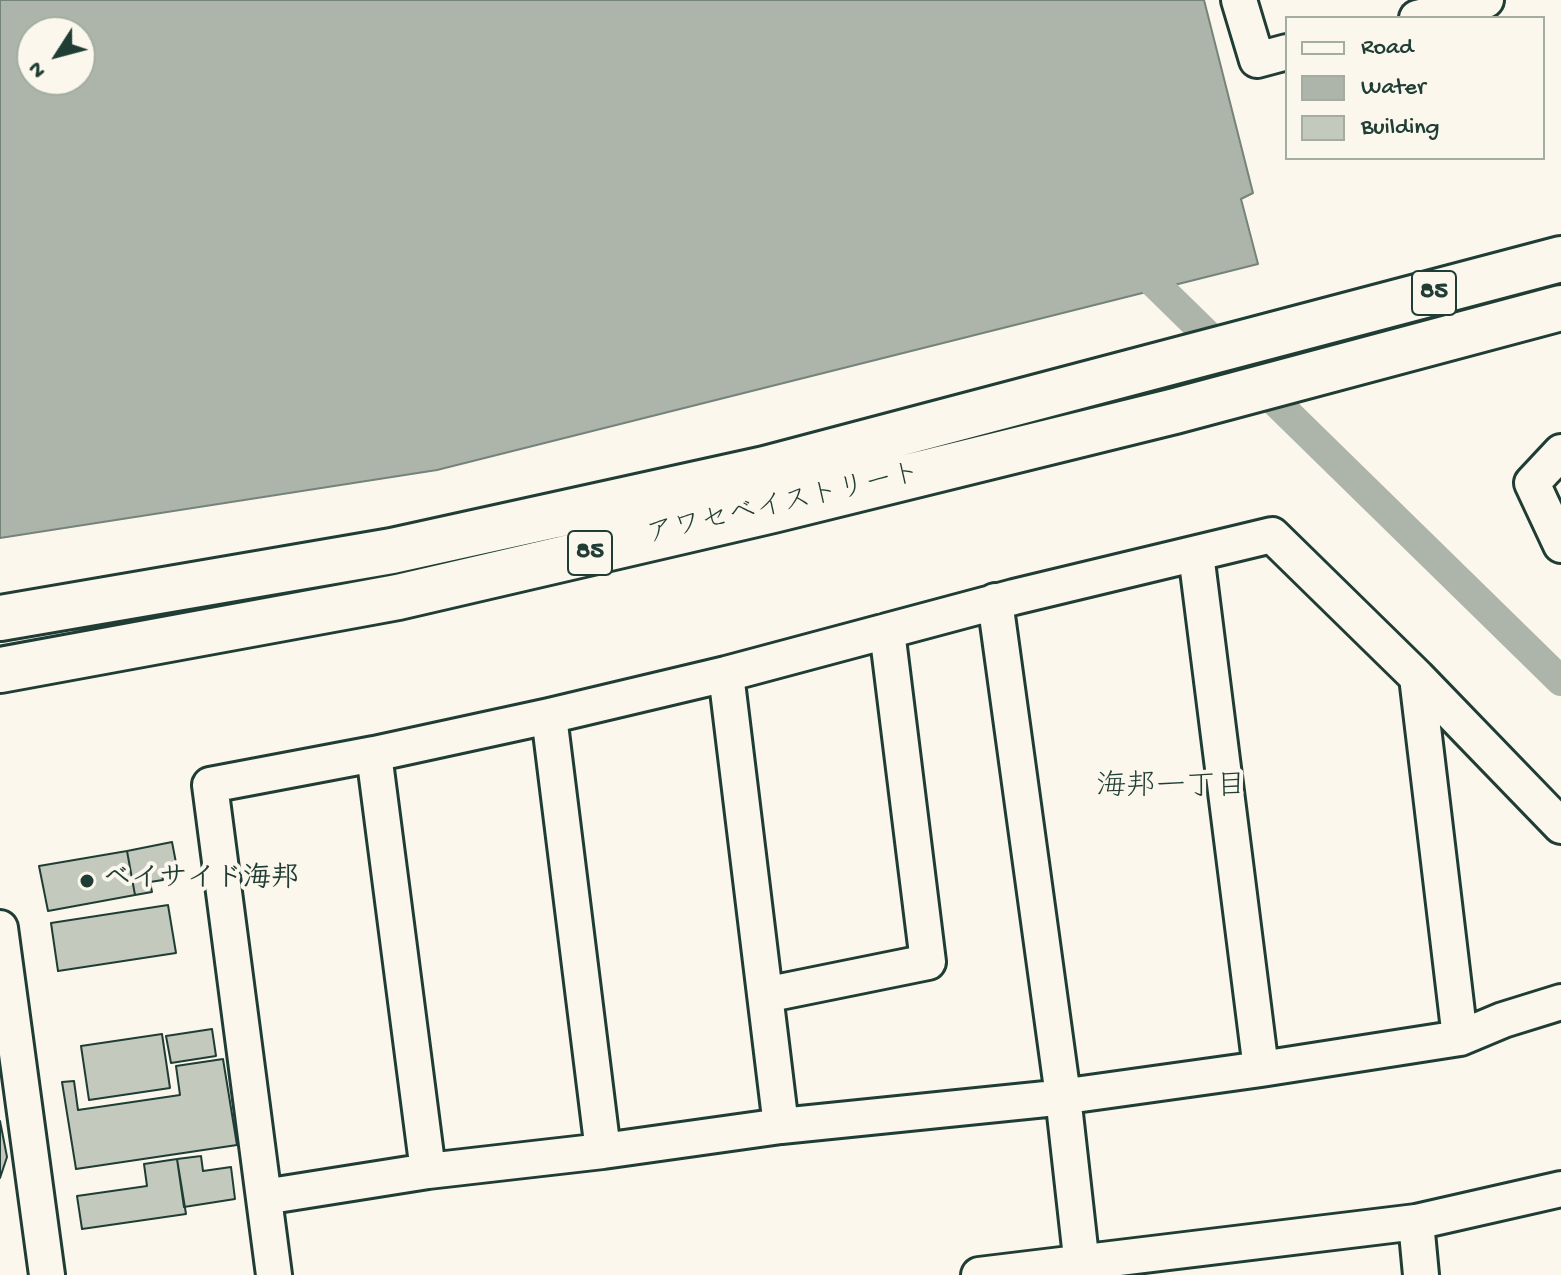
<!DOCTYPE html>
<meta charset="utf-8">
<style>
body{margin:0}
#map{position:relative;width:1561px;height:1275px;overflow:hidden;background:#fbf7ec;font-family:"Gochi Hand",sans-serif}
canvas{display:block}
.legend{position:absolute;left:1285px;top:16px;width:260px;height:144px;box-sizing:border-box;background:#fbf7ec;border:2px solid #a3ada2;margin:0;padding:10px 14px;list-style:none;font-size:24px;color:#1f3d34}
.legend li{display:flex;align-items:center;gap:16px;height:40px}
.legend b{width:40px;border:2px solid #a3ada2}
.north{position:absolute;left:16px;top:16px;width:80px;height:80px;box-sizing:border-box;background:#fbf7ec;border:2px solid #a3ada2;border-radius:50%;rotate:234deg;font-size:22px;font-weight:700;line-height:32px;text-align:center;color:#1f3d34}
.north::after{content:'';display:block;margin:auto;width:28px;height:36px;background:#1f3d34;clip-path:polygon(50% 0,100% 100%,50% 72%,0 100%)}
</style>
<div id="map">
<canvas width="1561" height="1275"></canvas>
<ul class="legend">
<li><b style="height:10px;background:#fbf7ec"></b>Road</li>
<li><b style="height:22px;background:#adb4aa"></b>Water</li>
<li><b style="height:22px;background:#c4c9be"></b>Building</li>
</ul>
<div class="north">N</div>
</div>
<script>
const ctx = document.querySelector('canvas').getContext('2d');
ctx.lineJoin = 'round';
function fillPath(path, color) {
  ctx.fillStyle = color;
  ctx.fill(path, 'evenodd');
}
function poly(rows) {
  const path = new Path2D();
  for (const r of rows) {
    path.moveTo(r[0], r[1]);
    for (let i = 2; i < r.length; i += 2) path.lineTo(r[i], r[i + 1]);
  }
  return path;
}
function stroke(path, color, width, dash) {
  ctx.strokeStyle = color;
  ctx.lineWidth = width;
  ctx.lineCap = dash ? 'butt' : 'round';
  ctx.setLineDash(dash || []);
  ctx.stroke(path);
}
function label(font, color, halo, rows, align = 'center') {
  ctx.font = font + ' "Gochi Hand","Klee One",sans-serif';
  ctx.lineWidth = 8;
  ctx.setLineDash([]);
  ctx.textBaseline = 'middle';
  ctx.strokeStyle = halo;
  ctx.fillStyle = color;
  for (const [text, x, y, turn = 0] of rows) {
    ctx.save();
    ctx.translate(x, y);
    ctx.rotate((+turn || 0) * Math.PI / 180);
    ctx.textAlign = isNaN(turn) ? turn : align;
    if (halo) ctx.strokeText(text, 0, 0);
    ctx.fillText(text, 0, 0);
    ctx.restore();
  }
}
const water = poly([
 [0,0,1204,0,1253,193,1241,199,1258,264,437,470,0,538,0,0],
 [32,32,80,32,80,80,32,80,32,32]
]);
const canal = poly([
 [1146,275,1561,681]
]);
const building = poly([
 [172,842,177,868,161,871,163,880,150,882,152,892,135,895,127,851,172,842],
 [127,851,135,895,48,911,39,866,127,851],
 [168,905,176,953,58,971,51,923,168,905],
 [212,1029,216,1056,171,1063,166,1036,212,1029],
 [162,1034,170,1088,89,1100,81,1046,162,1034],
 [223,1059,237,1145,76,1169,62,1082,74,1081,78,1110,180,1095,176,1066,223,1059],
 [0,1121,7,1157,0,1178,0,1121],
 [201,1156,203,1171,231,1167,235,1199,184,1207,177,1159,201,1156],
 [177,1159,186,1214,82,1229,77,1196,147,1186,144,1164,177,1159]
]);
const minor = poly([
 [1239,0,1257,60,1287,52],
 [1417,18,1486,0],
 [1561,452,1532,483,1561,545],
 [1196,554,1261,1069],
 [995,601,1063,1096,1083,1275],
 [726,674,781,1126],
 [1417,677,1460,1038],
 [549,716,603,1151],
 [374,754,428,1171],
 [0,928,47,1275],
 [765,995,928,962,887,631],
 [264,1197,428,1171,603,1151,781,1126,1046,1099,1261,1069,1460,1038,1503,1020,1561,1002],
 [1416,1222,1421,1275],
 [274,1275,210,785,374,754,549,716,726,674,1014,597,1272,535,1417,677,1561,826],
 [979,1275,1416,1222,1561,1189]
]);
const major = poly([
 [0,618,392,551,765,469,1561,259],
 [0,670,398,597,773,510,1175,411,1561,308]
]);
const markers = [
 [87,881,8,"#1f3d34"]
];
const shields = [
 [1434,293,44],
 [590,553,44]
];
const shieldNames = [
 ["85",1434,293],
 ["85",590,553]
];
const streetNames = [
 ["アワセベイストリート",784,506,-13]
];
const poiNames = [
 ["ベイサイド海邦",103,881]
];
const neighbourhoodNames = [
 ["海邦一丁目",1171,789]
];
fillPath(water, '#adb4aa');
stroke(water, '#74847b', 2);
stroke(canal, '#adb4aa', 30);
fillPath(building, '#c4c9be');
stroke(building, '#1f3d34', 2);
stroke(minor, '#1f3d34', 40);
stroke(major, '#1f3d34', 50);
stroke(minor, '#fbf7ec', 34);
stroke(major, '#fbf7ec', 44);
for (const [x, y, r, color] of markers) {
  const dot = new Path2D();
  dot.arc(x, y, r, 0, 2 * Math.PI);
  ctx.fillStyle = color;
  ctx.fill(dot);
  stroke(dot, '#fbf7ec', 3);
}
for (const [x, y, w] of shields) {
  const box = new Path2D();
  box.roundRect(x - w / 2, y - 22, w, 44, 6);
  ctx.fillStyle = '#fbf7ec';
  ctx.fill(box);
  stroke(box, '#1f3d34', 2);
}
label('bold 26px', '#1f3d34', null, shieldNames);
label('28px', '#1f3d34', '#fbf7ec', streetNames);
label('bold 28px', '#1f3d34', '#fbf7ec', poiNames, 'left');
label('30px', '#1f3d34', '#fbf7ec', neighbourhoodNames);
</script>
